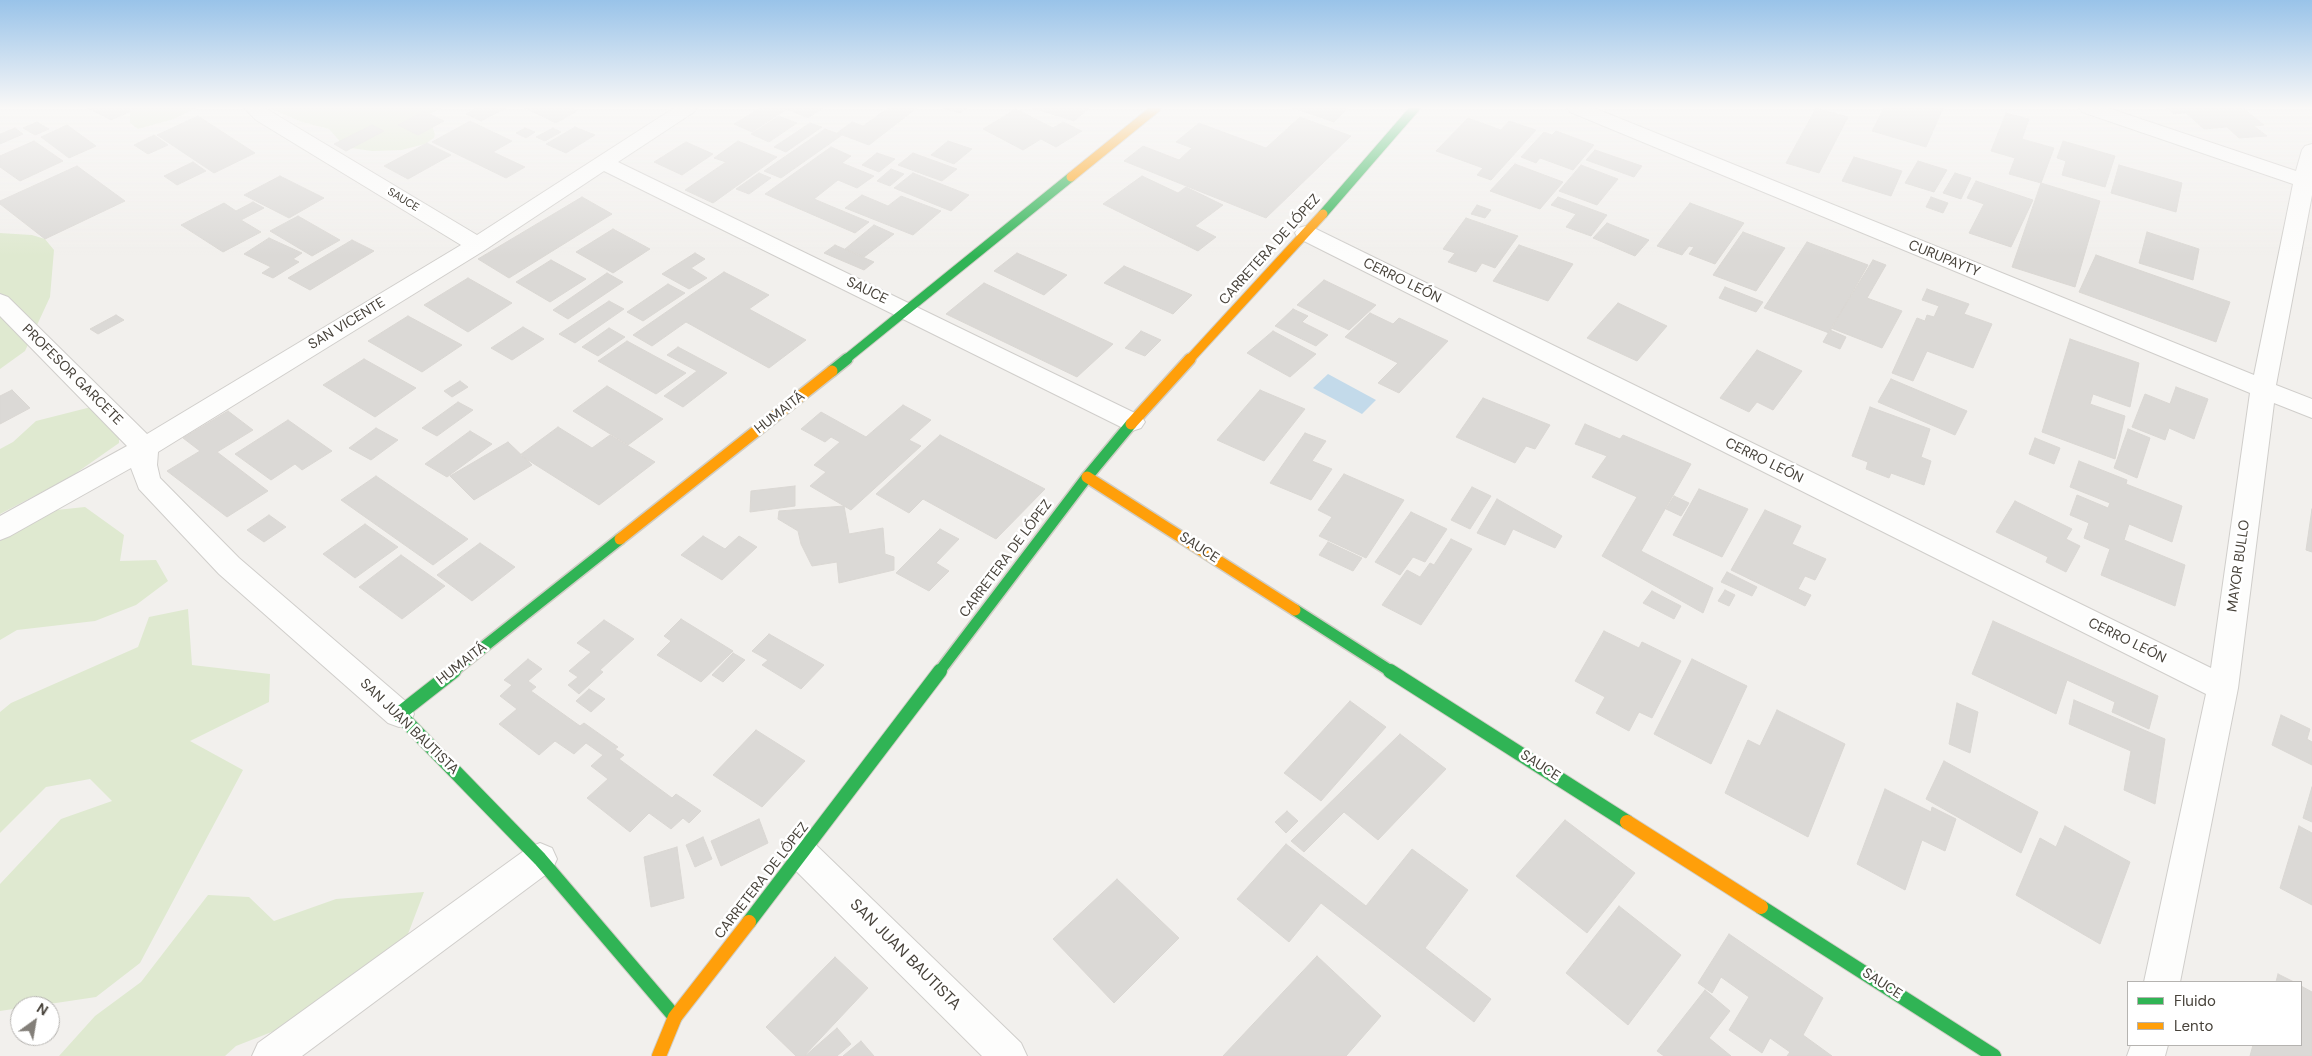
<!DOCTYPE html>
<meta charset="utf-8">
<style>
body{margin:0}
#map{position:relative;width:2312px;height:1056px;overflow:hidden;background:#f2f0ed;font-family:"DM Sans",sans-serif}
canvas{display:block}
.legend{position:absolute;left:2127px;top:981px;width:175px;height:65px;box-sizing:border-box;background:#fff;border:1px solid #b5b3b0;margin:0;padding:6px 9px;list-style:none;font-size:15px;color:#47423a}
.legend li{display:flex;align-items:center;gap:10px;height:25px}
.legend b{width:25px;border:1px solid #b5b3b0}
.north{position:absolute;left:10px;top:996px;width:50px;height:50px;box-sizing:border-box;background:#fff;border:1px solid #b5b3b0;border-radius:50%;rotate:32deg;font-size:14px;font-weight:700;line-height:20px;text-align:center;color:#47423a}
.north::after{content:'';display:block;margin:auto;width:18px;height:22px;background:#837f79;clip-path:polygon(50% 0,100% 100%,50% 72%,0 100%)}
</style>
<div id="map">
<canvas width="2312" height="1056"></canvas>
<ul class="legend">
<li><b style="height:6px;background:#30b455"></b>Fluido</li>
<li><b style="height:6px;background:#ff9f0a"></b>Lento</li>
</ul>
<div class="north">N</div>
</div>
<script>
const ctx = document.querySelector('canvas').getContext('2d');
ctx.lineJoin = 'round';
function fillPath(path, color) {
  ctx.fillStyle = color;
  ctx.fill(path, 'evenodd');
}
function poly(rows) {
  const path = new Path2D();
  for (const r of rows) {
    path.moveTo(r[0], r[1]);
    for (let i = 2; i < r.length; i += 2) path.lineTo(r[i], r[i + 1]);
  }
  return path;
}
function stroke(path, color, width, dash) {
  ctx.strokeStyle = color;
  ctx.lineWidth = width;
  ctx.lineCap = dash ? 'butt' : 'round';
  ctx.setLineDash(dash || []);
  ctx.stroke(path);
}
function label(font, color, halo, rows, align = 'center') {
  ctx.font = font + ' "DM Sans",sans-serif';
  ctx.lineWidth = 5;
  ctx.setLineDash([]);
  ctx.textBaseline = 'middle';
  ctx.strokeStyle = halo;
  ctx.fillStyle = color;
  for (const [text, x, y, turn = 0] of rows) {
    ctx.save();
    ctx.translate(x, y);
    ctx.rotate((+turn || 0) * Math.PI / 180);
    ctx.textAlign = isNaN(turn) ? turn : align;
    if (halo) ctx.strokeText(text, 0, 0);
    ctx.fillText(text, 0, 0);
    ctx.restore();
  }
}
const green = poly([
 [130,108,196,108,174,119,138,129,130,123],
 [269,108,441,108,428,115,435,134,434,138,425,144,402,150,372,151,351,148,342,144,329,129,302,122],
 [0,233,32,235,45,239,54,250,50,297,25,351,0,369],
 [99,405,119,436,119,443,69,478,0,514,0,449,13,442,36,421],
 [85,507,124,535,120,561,156,560,168,581,136,605,95,621,17,630,0,640,0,537,47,511],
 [188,609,192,665,270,674,269,702,190,741,243,770,140,963,96,997,36,1006,20,1006,20,1008,0,1011,0,884,61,819,112,801,90,779,46,787,0,833,0,712,11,703,138,647,149,617],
 [424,892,408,934,338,1006,236,1046,225,1056,59,1056,95,1016,141,982,208,895,249,897,274,921,336,899]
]);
const water = poly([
 [1328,374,1376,400,1362,414,1313,388]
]);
const building = poly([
 [88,108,138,108,111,120,88,108],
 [477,108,506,108,481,121,466,114,477,108],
 [525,108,571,108,577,111,556,123,525,108],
 [760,108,823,108,808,118,787,109,752,132,734,124,760,108],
 [888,108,917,108,869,145,837,133,852,122,863,126,888,108],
 [944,108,967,108,960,113,944,108],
 [1033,108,1089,108,1074,121,1033,108],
 [1293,108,1348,108,1334,122,1293,108],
 [1816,108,1848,117,1819,173,1786,163,1816,108],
 [1884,108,1943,108,1926,147,1872,131,1884,108],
 [2167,108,2243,108,2264,125,2254,126,2267,136,2239,138,2227,127,2204,129,2186,113,2174,114,2167,108],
 [1016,109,1053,128,1063,122,1082,131,1056,147,1041,139,1023,150,983,129,1016,109],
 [424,111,444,121,418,135,398,125,424,111],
 [2006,113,2029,119,2022,139,2054,148,2041,183,2009,174,2015,158,1991,151,2006,113],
 [198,116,255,153,214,173,157,135,198,116],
 [779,116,797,123,769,142,751,134,779,116],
 [1300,117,1351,136,1266,218,1124,161,1143,146,1179,160,1192,148,1176,142,1199,123,1266,148,1300,117],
 [1468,118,1501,130,1509,121,1536,130,1491,180,1477,175,1483,168,1436,151,1468,118],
 [470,121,512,141,493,152,525,167,506,178,432,142,470,121],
 [37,122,49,129,35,135,23,128,37,122],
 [810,123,822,127,786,152,774,147,810,123],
 [67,125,96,146,69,158,41,137,67,125],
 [372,125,384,131,346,151,334,144,372,125],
 [575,127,595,135,566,153,546,144,575,127],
 [15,128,23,134,0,144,0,134,15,128],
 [525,128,535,132,526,138,516,133,525,128],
 [553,128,561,132,545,141,536,137,553,128],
 [825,129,842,135,781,178,764,171,825,129],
 [1556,131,1594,145,1573,170,1540,158,1536,163,1521,157,1544,132,1552,135,1556,131],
 [154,135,168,145,148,154,134,145,154,135],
 [34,141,63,161,20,181,0,167,0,156,34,141],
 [738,141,777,157,713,203,685,190,726,162,714,158,738,141],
 [948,141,972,149,954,164,931,155,948,141],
 [2063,141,2115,156,2105,187,2062,175,2066,161,2057,158,2063,141],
 [686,142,713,154,682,175,654,162,686,142],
 [427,143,451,155,408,179,384,166,427,143],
 [831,147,851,156,842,163,874,176,857,188,838,180,814,199,869,222,855,233,765,194,831,147],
 [1595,150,1642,166,1634,177,1586,160,1595,150],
 [877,153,895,159,879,172,862,165,877,153],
 [913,153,957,169,942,181,898,165,913,153],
 [1854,157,1902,171,1891,196,1842,181,1854,157],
 [1918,161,1947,170,1934,192,1905,183,1918,161],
 [193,162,206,171,177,185,164,176,193,162],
 [1515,164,1563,182,1540,209,1490,191,1515,164],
 [1581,165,1618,179,1597,205,1559,191,1581,165],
 [2119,165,2182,183,2176,212,2111,193,2119,165],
 [77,166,125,201,45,239,0,204,0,201,77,166],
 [891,169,904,174,890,186,877,181,891,169],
 [759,173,771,178,749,194,736,189,759,173],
 [913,173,969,195,951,211,894,188,913,173],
 [1955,173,1971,178,1961,199,1943,193,1955,173],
 [280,176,324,198,289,218,244,195,280,176],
 [1142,176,1178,193,1186,187,1223,205,1195,226,1216,237,1198,251,1103,204,1142,176],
 [1976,181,2033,200,2011,247,1969,233,1984,204,1967,198,1976,181],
 [2041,183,2100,201,2075,287,2012,267,2041,183],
 [862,195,888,206,901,196,941,211,913,235,845,208,862,195],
 [582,197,612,214,509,278,478,259,582,197],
 [1558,197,1607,215,1591,236,1566,227,1576,214,1551,205,1558,197],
 [1931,197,1948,203,1943,213,1926,207,1931,197],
 [253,202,264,208,241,220,261,232,223,252,181,225,224,203,236,211,253,202],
 [1690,203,1744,223,1715,264,1689,254,1694,247,1689,246,1682,255,1657,246,1690,203],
 [1477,205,1491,210,1485,218,1471,214,1477,205],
 [298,216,340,240,312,256,270,231,298,216],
 [1466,218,1518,236,1495,268,1482,263,1476,272,1448,262,1455,253,1443,249,1466,218],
 [1607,223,1649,240,1635,256,1593,238,1607,223],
 [874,225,894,234,864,257,845,249,874,225],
 [613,229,650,249,613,273,576,252,613,229],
 [1743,232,1785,248,1756,291,1713,275,1743,232],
 [2147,232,2199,249,2193,280,2139,263,2147,232],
 [269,238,302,253,293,259,299,262,273,278,262,273,271,267,244,254,269,238],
 [352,240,374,251,310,290,288,278,352,240],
 [1807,242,1868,265,1829,333,1764,308,1807,242],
 [835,245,874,262,864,270,824,253,835,245],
 [1519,245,1573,264,1548,301,1493,281,1519,245],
 [695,253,705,259,691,268,707,278,689,289,662,274,695,253],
 [1017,253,1067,275,1044,295,994,271,1017,253],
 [2096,255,2230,302,2216,342,2079,292,2096,255],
 [551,260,586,279,550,302,516,282,551,260],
 [1873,260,1886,265,1867,298,1902,311,1882,348,1831,328,1873,260],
 [1124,266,1192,295,1173,314,1104,283,1124,266],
 [724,272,769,295,749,309,806,340,769,368,686,322,652,346,633,335,724,272],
 [607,273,623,282,568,319,553,310,607,273],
 [468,278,512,303,468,332,424,305,468,278],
 [1324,280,1376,305,1349,330,1297,305,1324,280],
 [984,283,1113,344,1077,377,946,314,984,283],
 [668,284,685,293,643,321,627,312,668,284],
 [1725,287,1763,302,1756,312,1719,298,1725,287],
 [1927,289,1969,304,1964,314,1992,324,1973,368,1927,351,1913,381,1892,373,1917,318,1925,321,1927,315,1934,317,1939,306,1922,300,1927,289],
 [609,301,624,309,575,343,559,334,609,301],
 [1618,303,1667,326,1637,361,1587,338,1618,303],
 [1293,309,1308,316,1302,322,1328,335,1316,346,1275,326,1293,309],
 [1370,313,1393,324,1399,318,1448,341,1399,393,1378,383,1398,363,1345,337,1370,313],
 [116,315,124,320,98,334,90,329,116,315],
 [408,316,462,345,422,372,368,341,408,316],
 [523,327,544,339,512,360,491,348,523,327],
 [609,328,625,337,598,356,582,347,609,328],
 [1830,330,1846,337,1840,349,1823,342,1830,330],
 [1141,331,1161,340,1145,356,1125,348,1141,331],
 [1273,331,1316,354,1290,377,1247,353,1273,331],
 [2070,339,2139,363,2130,407,2093,394,2090,404,2125,416,2115,459,2042,432,2070,339],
 [627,341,686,373,656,394,598,361,627,341],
 [678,347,727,373,683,407,664,396,697,371,667,355,678,347],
 [1757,350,1802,371,1773,410,1757,402,1749,412,1720,398,1757,350],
 [364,359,416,388,375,417,323,385,364,359],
 [1891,379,1967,411,1955,435,1878,402,1891,379],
 [460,381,468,387,452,397,444,391,460,381],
 [607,386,663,419,628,445,573,411,607,386],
 [2176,387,2208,399,2194,439,2169,428,2165,440,2132,427,2145,394,2170,404,2176,387],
 [12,390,30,408,0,424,0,396,12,390],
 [1260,390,1305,409,1264,461,1217,440,1260,390],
 [1483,398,1550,425,1535,449,1526,446,1515,463,1456,437,1483,398],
 [458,402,473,410,437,436,422,428,458,402],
 [903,405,931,420,909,440,921,446,851,510,810,486,826,472,814,465,840,442,831,437,825,442,801,429,821,412,866,437,903,405],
 [1870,407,1930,429,1921,457,1931,461,1924,485,1891,473,1889,478,1866,469,1868,462,1852,456,1870,407],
 [228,411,253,430,217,452,268,491,227,517,167,471,200,451,183,438,228,411],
 [288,420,332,451,302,470,295,464,271,480,235,454,288,420],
 [1585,424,1620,439,1623,435,1691,464,1641,551,1713,588,1703,613,1602,556,1637,497,1592,477,1607,456,1575,444,1585,424],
 [558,427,592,448,610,435,655,462,599,505,520,455,558,427],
 [376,428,398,440,371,460,349,448,376,428],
 [2128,429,2150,438,2137,478,2114,468,2128,429],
 [470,431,492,444,447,477,425,464,470,431],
 [1305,433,1326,441,1312,461,1332,469,1311,500,1270,483,1305,433],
 [940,435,1045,489,996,539,923,499,909,513,876,494,940,435],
 [2035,438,2060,448,2054,464,2029,454,2035,438],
 [508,442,532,465,474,500,450,476,508,442],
 [2079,461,2127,480,2126,484,2182,506,2172,542,2129,524,2124,540,2185,565,2175,606,2101,575,2110,549,2084,538,2089,523,2070,515,2077,495,2108,508,2110,503,2070,487,2079,461],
 [1344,474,1404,500,1366,558,1319,536,1332,517,1318,510,1344,474],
 [376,476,468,539,433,565,341,500,376,476],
 [795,486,795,506,750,512,751,491,795,486],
 [1472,487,1491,496,1470,529,1451,520,1472,487],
 [1699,489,1748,509,1722,557,1673,535,1699,489],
 [1674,496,1689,503,1681,516,1666,509,1674,496],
 [1497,499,1562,536,1555,548,1513,529,1505,545,1477,533,1497,499],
 [2015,501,2072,529,2066,539,2080,546,2066,572,2046,562,2048,557,1996,532,2015,501],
 [844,506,849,534,883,528,885,554,894,557,894,570,839,583,837,562,812,566,801,544,798,531,778,519,779,511,844,506],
 [2312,509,2312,552,2306,550,2312,509],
 [1765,510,1801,526,1792,544,1826,559,1815,580,1805,576,1798,589,1811,595,1805,606,1731,570,1765,510],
 [1411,512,1447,529,1425,562,1413,557,1400,575,1375,562,1411,512],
 [269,515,286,527,264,542,247,530,269,515],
 [365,524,398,547,355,578,323,554,365,524],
 [940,529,959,539,936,563,949,571,929,591,896,573,940,529],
 [703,536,725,549,739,536,757,547,722,580,681,555,703,536],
 [1451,539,1472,549,1421,625,1382,605,1407,570,1420,577,1430,563,1434,565,1451,539],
 [1328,542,1362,558,1353,571,1319,555,1328,542],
 [480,543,515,567,472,601,437,575,480,543],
 [401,555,445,586,402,619,359,587,401,555],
 [1727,572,1757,587,1752,596,1721,582,1727,572],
 [1725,590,1735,595,1729,606,1718,601,1725,590],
 [1652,591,1681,606,1674,619,1643,603,1652,591],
 [681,619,733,651,701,682,657,655,671,641,664,636,681,619],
 [604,620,634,639,600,670,603,672,579,694,568,685,578,677,569,671,591,652,577,643,604,620],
 [1993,621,2158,696,2149,729,2112,712,2115,702,2067,680,2056,714,1972,674,1993,621],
 [1604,631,1639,648,1642,642,1681,661,1652,718,1639,712,1629,731,1596,713,1605,697,1575,681,1604,631],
 [769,634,824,665,801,689,762,665,768,660,752,651,769,634],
 [733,653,745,660,723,682,712,675,733,653],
 [528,659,542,669,528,681,536,687,531,691,580,726,584,723,618,747,615,749,624,755,619,759,672,798,676,794,701,811,689,823,683,818,671,829,649,813,630,832,587,798,608,779,591,766,603,755,586,743,574,754,555,741,539,755,499,724,517,709,500,696,512,685,504,680,528,659],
 [1692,659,1747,686,1711,764,1654,734,1692,659],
 [589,689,605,699,591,712,576,701,589,689],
 [2074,700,2165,739,2155,804,2124,790,2131,751,2069,724,2074,700],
 [1350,701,1386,727,1321,801,1284,773,1350,701],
 [1957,703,1978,712,1970,753,1949,744,1957,703],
 [1777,710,1845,744,1808,837,1725,793,1748,740,1760,746,1777,710],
 [2281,715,2310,729,2307,739,2312,742,2312,765,2272,745,2281,715],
 [756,730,805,761,762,807,713,775,756,730],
 [1400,734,1446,769,1378,840,1344,812,1304,852,1291,841,1400,734],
 [1944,761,2038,812,2021,853,1926,799,1944,761],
 [2312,787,2312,822,2303,818,2312,787],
 [1885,789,1931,812,1932,807,1956,819,1945,851,1922,840,1905,890,1857,864,1885,789],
 [1287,811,1298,821,1286,833,1275,822,1287,811],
 [759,819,768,843,721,866,711,841,759,819],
 [1565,820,1635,873,1587,933,1516,876,1565,820],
 [2065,826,2130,862,2100,944,2016,895,2040,838,2056,847,2065,826],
 [2299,826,2312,833,2312,905,2280,888,2299,826],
 [703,837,712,859,695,867,686,845,703,837],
 [1286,844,1366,906,1412,849,1468,890,1425,948,1491,999,1474,1022,1321,903,1289,942,1237,899,1286,844],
 [677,847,684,898,651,907,644,857,677,847],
 [1117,879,1179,938,1114,1003,1053,939,1117,879],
 [1619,906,1681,955,1628,1025,1566,973,1619,906],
 [1729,934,1823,998,1803,1035,1832,1056,1787,1056,1790,1052,1770,1038,1762,1053,1729,1030,1749,997,1721,977,1712,993,1698,983,1729,934],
 [1317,956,1381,1016,1346,1056,1223,1056,1317,956],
 [835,957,868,988,804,1056,796,1056,766,1027,835,957],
 [2278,974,2294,982,2276,982,2278,974],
 [2301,986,2312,992,2312,1056,2250,1056,2253,1045,2301,1045,2301,986],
 [1705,990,1730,1011,1709,1038,1731,1056,1664,1056,1657,1051,1705,990],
 [837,1028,851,1044,837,1056,805,1056,837,1028],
 [861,1041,874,1056,843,1056,861,1041]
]);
const street = poly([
 [244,108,265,108,477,235,674,108,697,108,694,112,618,162,1141,416,1145,422,1141,428,1132,431,1123,428,604,171,485,250,158,452,157,465,160,478,239,558,410,705,414,714,410,723,399,727,388,723,219,574,139,489,131,468,10,536,0,540,0,516,127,446,0,316,0,294,8,297,147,434,461,245,256,120,244,108],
 [1567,108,1594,108,2254,375,2293,184,2082,112,2079,108,2108,108,2296,171,2302,150,2305,146,2312,144,2312,195,2276,385,2312,399,2312,418,2274,403,2238,688,2180,982,2144,982,2206,694,1298,238,1295,233,1298,228,1306,226,1314,228,2211,668,2250,393,1570,112,1567,108],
 [802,838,814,843,1021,1043,1027,1056,982,1056,790,865,785,854,790,843,802,838],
 [540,843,552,848,557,859,552,870,302,1056,252,1056,258,1043,528,848,540,843],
 [2131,1045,2168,1045,2165,1056,2127,1056,2131,1045]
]);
const fastFar2 = poly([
 [1323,214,1415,108],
 [845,360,1071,177]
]);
const fastFar1 = poly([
 [832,371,847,359],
 [1295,610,1392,672],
 [452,672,620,539],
 [939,672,1087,477,1131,424]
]);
const fast = poly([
 [454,671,399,714,540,859,675,1017],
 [1390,671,1627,822],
 [1761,907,1994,1056],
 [749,922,940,671]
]);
const slowFar2 = poly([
 [1071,177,1156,108],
 [1189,360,1323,214]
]);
const slowFar1 = poly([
 [1131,424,1190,359],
 [1087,477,1295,610],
 [620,539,832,371]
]);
const slow = poly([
 [1627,822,1761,907],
 [659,1056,675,1017,749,922]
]);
const farStreetnames = [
 ["SAUCE",403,200,31]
];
const streetNames = [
 ["CARRETERA DE LÓPEZ",1270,250,-48],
 ["CURUPAYTY",1944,259,22],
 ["CERRO LEÓN",1402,281,26],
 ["SAUCE",867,291,26],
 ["SAN VICENTE",347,324,-31],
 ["PROFESOR GARCETE",72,375,45],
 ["HUMAITÁ",780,413,-38],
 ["CERRO LEÓN",1764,461,26],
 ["SAUCE",1199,548,33],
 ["CARRETERA DE LÓPEZ",1006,559,-53],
 ["MAYOR BULLO",2239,566,-82],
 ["CERRO LEÓN",2127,641,26],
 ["HUMAITÁ",462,664,-38],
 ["SAN JUAN BAUTISTA",409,727,44],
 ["SAUCE",1540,766,33],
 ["CARRETERA DE LÓPEZ",762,881,-52],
 ["SAUCE",1882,984,33]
];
const nearStreetnames = [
 ["SAN JUAN BAUTISTA",905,955,45]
];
fillPath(green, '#dfe9d0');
fillPath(water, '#c3daea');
fillPath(building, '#dbd9d6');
stroke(building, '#dad7d3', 1);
stroke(street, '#d0cecb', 2);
stroke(fastFar2, '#d0cdc5', 11);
stroke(fastFar1, '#d0cdc5', 14);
stroke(fast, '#d0cdc5', 16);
stroke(slowFar2, '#d0cdc5', 11);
stroke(slowFar1, '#d0cdc5', 14);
stroke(slow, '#d0cdc5', 16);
fillPath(street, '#fdfdfc');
stroke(fastFar2, '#30b455', 9);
stroke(fastFar1, '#30b455', 11);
stroke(fast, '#30b455', 14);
stroke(slowFar2, '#ff9f0a', 9);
stroke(slowFar1, '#ff9f0a', 11);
stroke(slow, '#ff9f0a', 14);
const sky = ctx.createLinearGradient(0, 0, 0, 256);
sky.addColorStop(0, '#99c3e9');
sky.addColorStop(0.42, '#f9f8f7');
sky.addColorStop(1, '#f9f8f700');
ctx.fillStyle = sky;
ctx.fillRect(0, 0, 2312, 256);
label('11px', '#47423a', '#fff', farStreetnames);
label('14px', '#47423a', '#fff', streetNames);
label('16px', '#47423a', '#fff', nearStreetnames);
</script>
